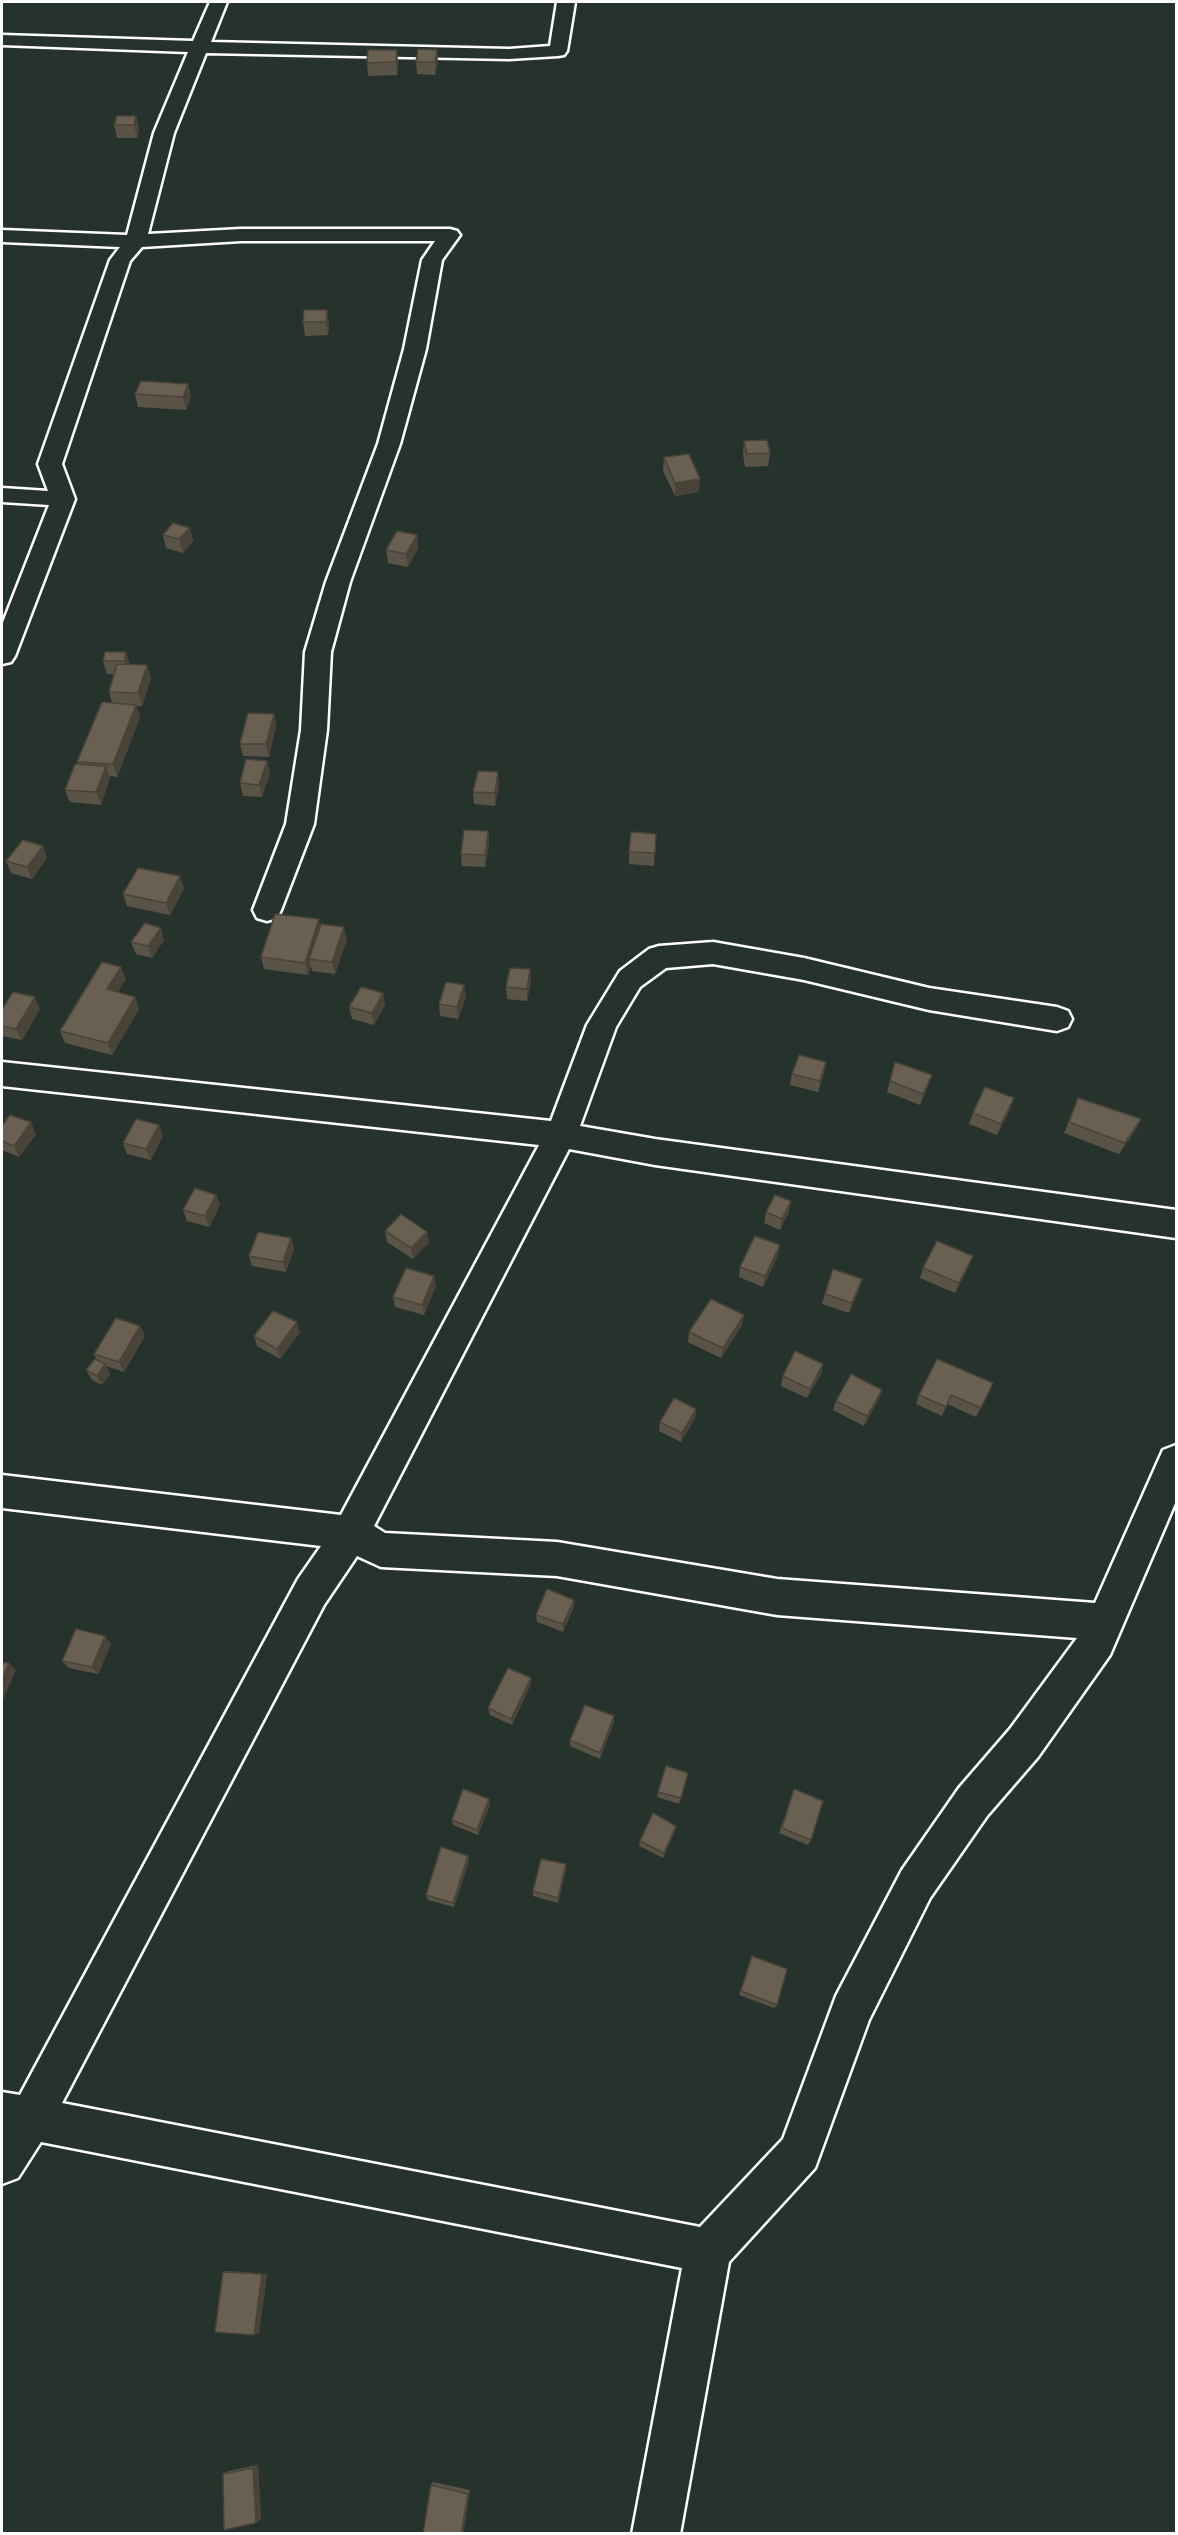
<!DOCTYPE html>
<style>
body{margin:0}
#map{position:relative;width:1178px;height:2535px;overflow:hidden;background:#26332d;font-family:"Patrick Hand",sans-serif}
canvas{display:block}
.frame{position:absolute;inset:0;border:3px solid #fff;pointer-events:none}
</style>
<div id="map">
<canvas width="1178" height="2535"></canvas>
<div class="frame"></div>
</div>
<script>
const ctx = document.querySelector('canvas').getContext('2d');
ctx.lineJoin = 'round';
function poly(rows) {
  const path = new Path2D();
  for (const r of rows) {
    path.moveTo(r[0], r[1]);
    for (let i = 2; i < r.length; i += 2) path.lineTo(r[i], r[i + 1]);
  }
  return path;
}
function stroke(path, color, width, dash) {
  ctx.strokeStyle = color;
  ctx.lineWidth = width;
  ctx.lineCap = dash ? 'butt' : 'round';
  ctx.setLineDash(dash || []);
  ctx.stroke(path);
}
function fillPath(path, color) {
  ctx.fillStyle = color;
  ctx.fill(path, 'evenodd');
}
const street = poly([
 [210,2,227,2,211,42,509,49,550,46,557,2,575,2,567,51,564,55,558,56,509,59,206,53,174,133,148,234,241,229,450,229,457,231,460,235,442,260,426,349,400,444,350,582,331,652,327,730,314,824,281,910,277,918,267,921,257,918,253,910,286,824,301,730,305,652,326,582,378,444,404,349,422,260,435,241,241,241,142,247,130,261,62,464,75,499,15,656,11,662,2,664,2,625,49,505,2,502,2,488,48,491,38,464,110,260,120,247,2,242,2,230,127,235,154,133,188,52,2,45,2,35,193,41,210,2],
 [713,942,804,958,929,988,1057,1007,1068,1011,1072,1019,1068,1027,1057,1031,929,1010,804,980,713,964,666,968,640,987,616,1027,580,1126,655,1139,1176,1210,1176,1238,655,1165,569,1149,374,1526,385,1533,557,1542,777,1579,1095,1603,1163,1450,1176,1445,1176,1501,1110,1655,1038,1757,987,1816,930,1898,869,2020,815,2168,729,2262,680,2534,632,2534,682,2268,41,2142,18,2178,2,2184,2,2092,20,2095,298,1579,321,1546,2,1508,2,1475,341,1515,539,1145,2,1086,2,1062,551,1121,587,1025,620,971,649,949,659,946,713,942],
 [357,1556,381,1567,557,1576,777,1615,1077,1638,1010,1729,959,1788,902,1870,836,1996,783,2139,700,2227,62,2103,324,1605,357,1556]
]);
const wall = poly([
 [397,50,398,63,397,75,368,76,367,63],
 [437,50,438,62,435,75,417,74,416,62],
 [136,116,139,129,137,138,117,138,114,125],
 [327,310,329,323,328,335,305,336,303,322],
 [188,384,191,397,186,410,138,407,135,394],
 [744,441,770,453,768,466,745,467,743,454],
 [664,457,699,492,675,496,663,471],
 [190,528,193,541,183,553,166,548,163,535],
 [418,548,408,567,388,563,386,550],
 [126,652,130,665,151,678,142,706,136,706,140,717,117,777,110,776,110,778,101,805,70,802,65,790,78,764,77,762,112,703,109,692,114,674,107,674,103,661],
 [274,714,276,726,269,757,243,756,240,744],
 [267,761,270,773,262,797,243,796,240,783],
 [499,785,495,806,474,804,473,792],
 [488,831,489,844,485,867,462,866,461,854],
 [656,834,654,866,629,864,629,852],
 [47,858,32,879,11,873,6,861],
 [184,888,170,915,127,906,123,894],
 [321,927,347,939,335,974,312,971,311,966,308,975,264,969,261,957],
 [164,940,152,958,136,954,131,942],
 [126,979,117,992,135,997,139,1009,112,1055,65,1043,60,1031],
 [531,981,527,1001,507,999,506,987],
 [383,993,385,1005,374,1025,352,1019,349,1007],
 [466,997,458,1019,440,1016,439,1004],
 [40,1009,22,1040,2,1036,2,1010],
 [826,1062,824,1073,818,1092,790,1085,792,1074],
 [895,1062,932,1075,928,1086,920,1105,887,1092],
 [1078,1098,1141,1119,1135,1131,1119,1154,1064,1133],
 [1010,1110,997,1135,969,1124,973,1113],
 [2,1126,36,1134,19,1157,2,1150],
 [163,1136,151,1160,127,1154,123,1143],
 [216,1195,220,1205,209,1227,187,1221,183,1210],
 [766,1212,789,1212,780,1230,764,1223],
 [385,1231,429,1242,413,1259,387,1242],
 [291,1238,294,1248,286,1272,252,1266,249,1256],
 [778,1255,763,1287,739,1277,740,1267],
 [973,1256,969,1266,955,1293,920,1278,923,1268],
 [862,1279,859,1289,849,1313,822,1304,825,1294],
 [436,1286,424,1315,395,1307,393,1297],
 [742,1325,721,1358,688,1342,689,1332],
 [140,1326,145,1336,124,1372,106,1366,110,1374,102,1385,92,1380,86,1370,97,1360,94,1354],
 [300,1332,280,1359,257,1346,254,1336],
 [823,1364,821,1374,807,1398,781,1386,783,1376],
 [993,1383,976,1417,947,1404,942,1416,916,1404,919,1395],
 [882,1390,879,1399,864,1426,833,1410,836,1401],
 [696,1409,695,1418,681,1442,659,1431,660,1422],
 [574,1600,574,1607,563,1632,537,1622,536,1615],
 [111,1644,98,1674,69,1668,62,1661],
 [531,1684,512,1725,490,1715,488,1708],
 [614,1722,600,1759,570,1746,570,1740],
 [688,1773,679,1804,657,1797,658,1792],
 [794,1789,811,1840,808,1845,779,1833],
 [490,1805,478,1835,453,1825,452,1820],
 [675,1831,663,1858,639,1846,640,1841],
 [468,1856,469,1861,454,1907,428,1900,426,1895],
 [566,1864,566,1869,558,1903,533,1896,533,1891],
 [752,1956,777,2005,774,2008,739,1995,750,1960],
 [228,2271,267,2274,259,2333,223,2272],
 [258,2465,261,2519,256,2523,223,2474,228,2471],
 [433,2482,470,2490,463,2534,431,2485]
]);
const shadedWall = poly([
 [397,50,398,63,397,75,396,62],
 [437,50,438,62,435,75,435,62],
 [136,116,139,129,137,138,134,125],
 [327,310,329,323,328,335,326,322],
 [188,384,191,397,186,410,183,397],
 [700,479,699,492,675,496,675,483],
 [190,528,193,541,183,553,179,539],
 [417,535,418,548,408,567,406,554],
 [126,652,130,665,129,674,125,661],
 [147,665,151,678,142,706,138,693],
 [136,705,140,717,117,777,113,764],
 [274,714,276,726,269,757,266,744],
 [267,761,270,773,262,797,259,785],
 [106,766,110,778,101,805,96,792],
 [498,772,499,785,495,806,495,793],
 [488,831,489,844,485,867,485,855],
 [43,846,47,858,32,879,27,867],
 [180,876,184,888,170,915,166,903],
 [319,919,321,931,309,959,311,966,308,975,305,963],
 [344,927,347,939,335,974,332,962],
 [161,928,164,940,152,958,148,946],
 [121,967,126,979,112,1001,107,989],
 [530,969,531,981,527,1001,527,989],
 [464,985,466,997,458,1019,457,1007],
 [383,993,385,1005,374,1025,372,1013],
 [35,997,40,1009,22,1040,16,1029],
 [135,997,139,1009,112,1055,108,1043],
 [826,1062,824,1073,818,1092,820,1081],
 [932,1075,928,1086,920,1105,923,1094],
 [1014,1098,1010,1110,997,1135,1001,1124],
 [1141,1119,1135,1131,1119,1154,1125,1143],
 [31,1122,36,1134,19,1157,14,1146],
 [159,1125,163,1136,151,1160,146,1149],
 [216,1195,220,1205,209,1227,205,1216],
 [791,1201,789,1212,780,1230,782,1219],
 [427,1232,429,1242,413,1259,411,1248],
 [291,1238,294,1248,286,1272,283,1262],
 [780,1245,778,1255,763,1287,765,1276],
 [973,1256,969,1266,955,1293,959,1283],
 [434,1276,436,1286,424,1315,422,1305],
 [862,1279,859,1289,849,1313,852,1303],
 [744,1315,742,1325,721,1358,723,1348],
 [297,1322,300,1332,280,1359,277,1349],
 [140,1326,145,1336,124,1372,119,1362],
 [105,1364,110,1374,102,1385,97,1376],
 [823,1364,821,1374,807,1398,810,1389],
 [882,1390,879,1399,864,1426,867,1416],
 [696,1409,695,1418,681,1442,682,1433],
 [574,1600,574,1607,563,1632,563,1624],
 [105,1636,111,1644,98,1674,92,1667],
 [9,1663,16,1670,2,1702,2,1680],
 [531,1678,531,1684,512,1725,511,1719],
 [614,1716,614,1722,600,1759,600,1753],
 [489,1799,490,1805,478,1835,477,1830],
 [676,1826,675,1831,663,1858,664,1853],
 [468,1856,469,1861,454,1907,453,1903],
 [566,1864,566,1869,558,1903,558,1898],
 [262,2274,267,2274,259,2333,254,2335],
 [258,2465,261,2519,256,2523,253,2468],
 [470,2490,463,2534,461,2534,468,2494]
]);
const building = poly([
 [418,49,437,50,435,62,416,62,418,49],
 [368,50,397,50,396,62,367,63,368,50],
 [117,116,136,116,134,125,114,125,117,116],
 [304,310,327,310,326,322,303,322,304,310],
 [141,381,188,384,183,397,135,394,141,381],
 [767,440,770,453,747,454,744,441,767,440],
 [689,454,700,479,675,483,664,457,689,454],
 [173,523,190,528,179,539,163,535,173,523],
 [397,531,417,535,406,554,386,550,397,531],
 [105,652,126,652,125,661,103,661,105,652],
 [117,664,147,665,138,693,109,692,117,664],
 [102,702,136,705,113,764,77,762,102,702],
 [248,713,274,714,266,744,240,744,248,713],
 [246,759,267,761,259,785,240,783,246,759],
 [75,764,106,766,96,792,65,790,75,764],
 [478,771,498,772,495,793,473,792,478,771],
 [464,830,488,831,485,855,461,854,464,830],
 [631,832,656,834,655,853,629,852,631,832],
 [23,840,43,846,27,867,6,861,23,840],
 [138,868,180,876,166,903,123,894,138,868],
 [275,914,319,919,305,963,261,957,275,914],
 [145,923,161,928,148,946,131,942,145,923],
 [321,924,344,927,332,962,309,959,321,924],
 [102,962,121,967,107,989,135,997,108,1043,60,1031,102,962],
 [510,968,530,969,527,989,506,987,510,968],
 [446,982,464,985,457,1007,439,1004,446,982],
 [361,987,383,993,372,1013,349,1007,361,987],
 [13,992,35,997,16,1029,2,1026,2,1010,13,992],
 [799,1055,826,1062,820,1081,792,1074,799,1055],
 [895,1062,932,1075,923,1094,890,1081,895,1062],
 [985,1087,1014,1098,1001,1124,973,1113,985,1087],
 [1078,1098,1141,1119,1125,1143,1069,1122,1078,1098],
 [10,1115,31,1122,14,1146,2,1141,2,1126,10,1115],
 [136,1119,159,1125,146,1149,123,1143,136,1119],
 [195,1188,216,1195,205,1216,183,1210,195,1188],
 [775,1195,791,1201,782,1219,766,1212,775,1195],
 [401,1214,427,1232,411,1248,385,1231,401,1214],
 [258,1232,291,1238,283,1262,249,1256,258,1232],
 [755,1236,780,1245,765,1276,740,1267,755,1236],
 [937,1241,973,1256,959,1283,923,1268,937,1241],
 [406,1268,434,1276,422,1305,393,1297,406,1268],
 [833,1269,862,1279,852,1303,825,1294,833,1269],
 [711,1299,744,1315,723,1348,689,1332,711,1299],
 [273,1311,297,1322,277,1349,254,1336,273,1311],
 [116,1318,140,1326,119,1362,94,1354,116,1318],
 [795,1351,823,1364,810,1389,783,1376,795,1351],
 [95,1359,105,1364,97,1376,86,1370,95,1359],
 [937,1359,993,1383,981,1408,951,1395,946,1407,919,1395,937,1359],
 [851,1374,882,1390,867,1416,836,1401,851,1374],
 [674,1398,696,1409,682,1433,660,1422,674,1398],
 [547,1589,574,1600,563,1624,536,1615,547,1589],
 [76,1629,105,1636,92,1667,62,1661,76,1629],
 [2,1662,9,1663,2,1680,2,1662],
 [508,1668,531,1678,511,1719,488,1708,508,1668],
 [585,1705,614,1716,600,1753,570,1740,585,1705],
 [666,1766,688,1773,681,1798,658,1792,666,1766],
 [463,1789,489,1799,477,1830,452,1820,463,1789],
 [794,1789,823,1801,811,1840,782,1828,794,1789],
 [653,1813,676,1826,664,1853,640,1841,653,1813],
 [441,1847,468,1856,453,1903,426,1895,441,1847],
 [541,1859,566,1864,558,1898,533,1891,541,1859],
 [752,1956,787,1969,777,2005,741,1991,752,1956],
 [223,2272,262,2274,254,2335,215,2332,223,2272],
 [253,2468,256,2523,224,2530,223,2474,253,2468],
 [431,2485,468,2494,461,2534,423,2534,431,2485]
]);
stroke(street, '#fff', 5);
fillPath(street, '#26332d');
fillPath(wall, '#5a5347');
fillPath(shadedWall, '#4a4339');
fillPath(building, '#696052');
stroke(building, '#4a4339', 1.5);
</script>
